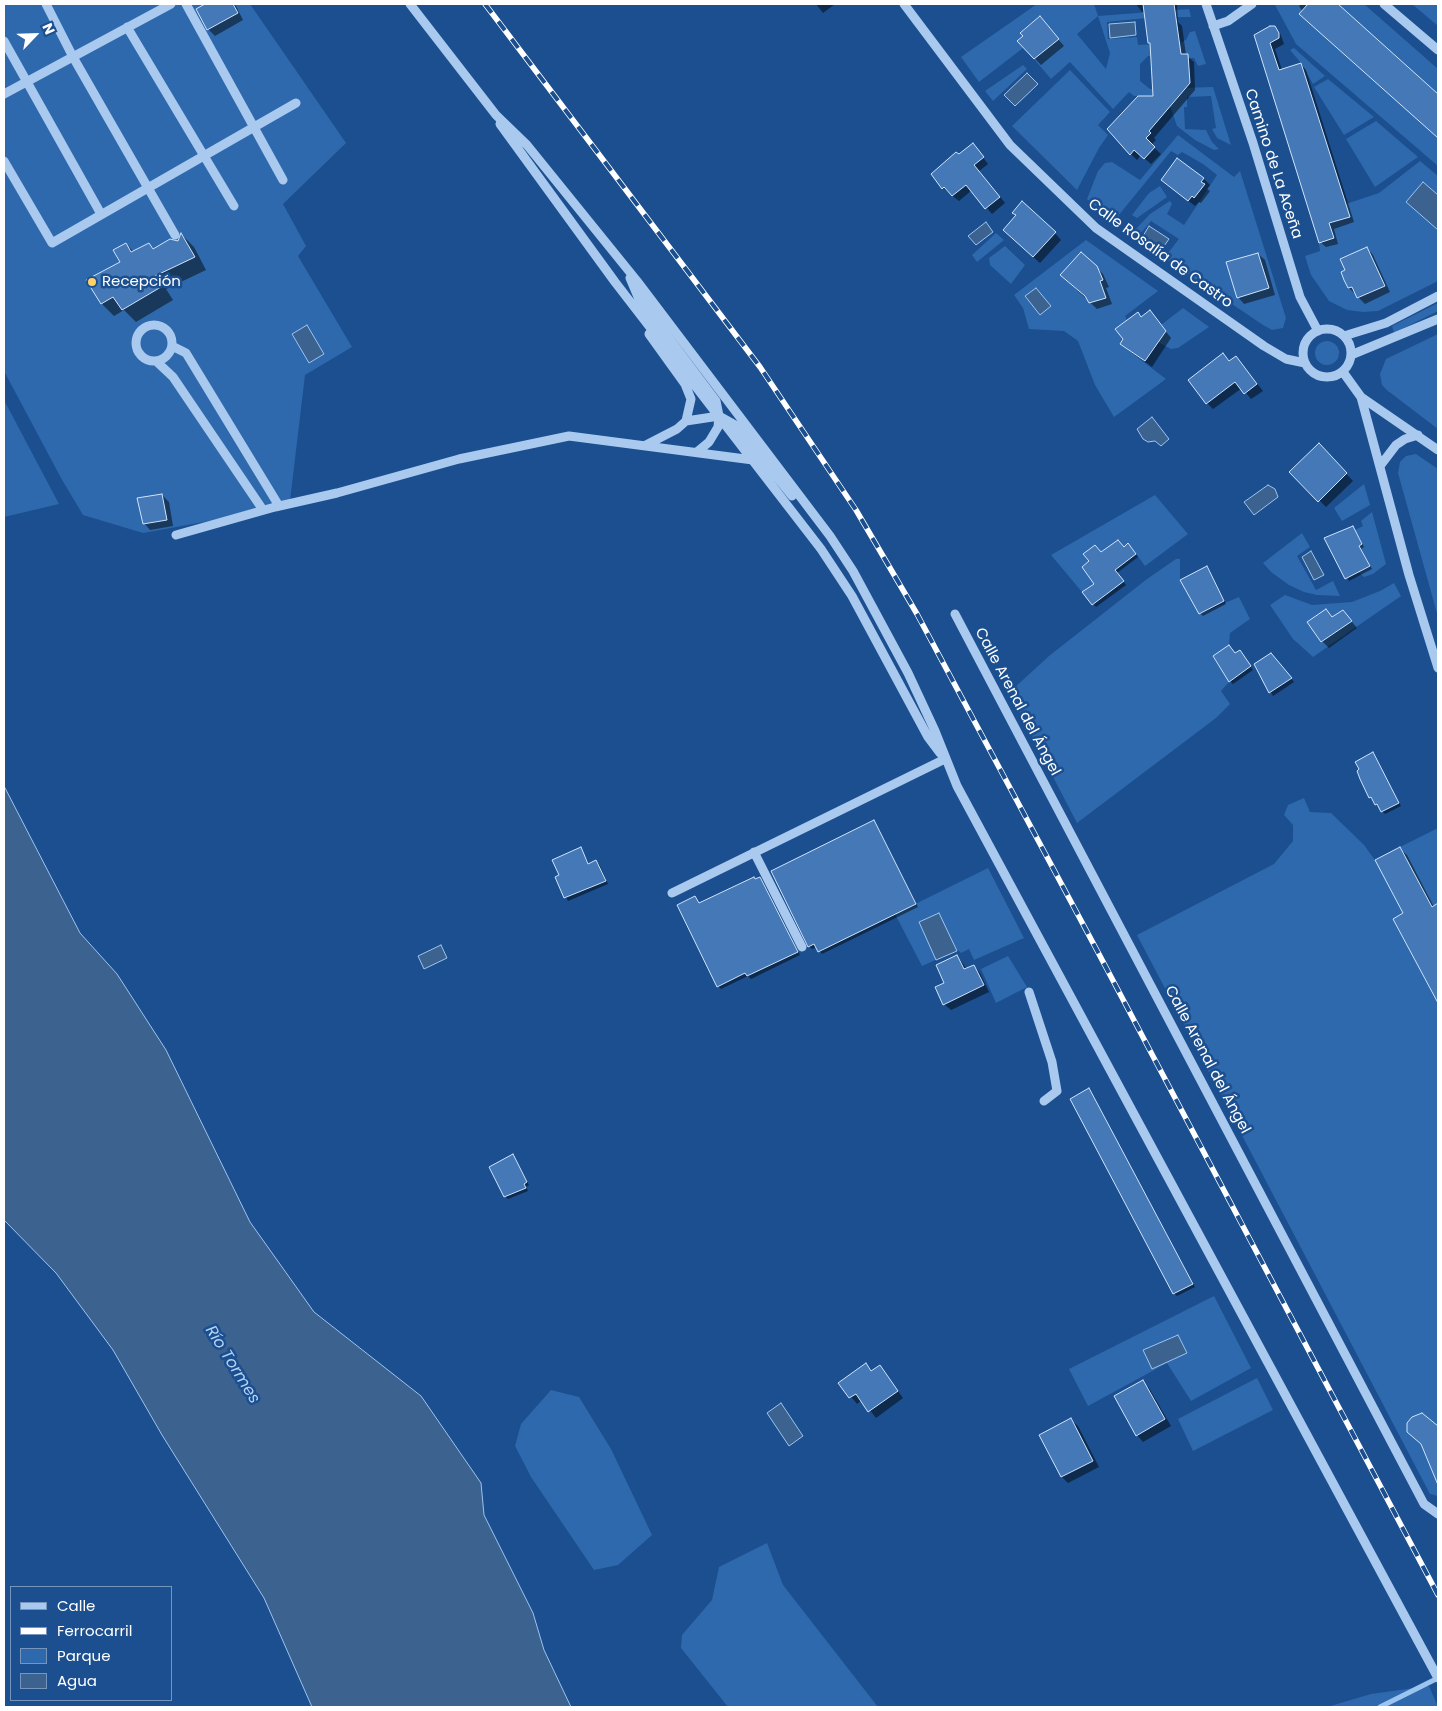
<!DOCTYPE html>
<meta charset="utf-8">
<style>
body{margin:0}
#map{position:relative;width:1442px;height:1711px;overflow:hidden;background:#1b4f8f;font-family:Poppins,sans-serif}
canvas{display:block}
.frame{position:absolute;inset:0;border:5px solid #fff;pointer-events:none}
.legend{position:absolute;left:10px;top:1586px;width:162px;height:115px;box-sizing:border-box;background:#1b4f8f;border:1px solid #7695bc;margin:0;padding:6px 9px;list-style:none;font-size:15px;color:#fff}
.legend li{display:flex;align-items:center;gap:10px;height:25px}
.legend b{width:25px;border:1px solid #7695bc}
.north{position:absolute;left:10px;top:10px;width:50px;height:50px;-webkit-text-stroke:4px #1b4f8f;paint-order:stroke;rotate:66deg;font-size:14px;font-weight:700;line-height:20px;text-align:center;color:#fff}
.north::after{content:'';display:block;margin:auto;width:18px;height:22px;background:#fff;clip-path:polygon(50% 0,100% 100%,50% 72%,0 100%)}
</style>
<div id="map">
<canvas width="1442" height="1711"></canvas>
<div class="frame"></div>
<ul class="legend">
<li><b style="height:6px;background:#a9c9ee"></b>Calle</li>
<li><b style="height:6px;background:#fff"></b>Ferrocarril</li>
<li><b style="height:14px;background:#2e69ad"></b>Parque</li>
<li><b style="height:14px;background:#3c6290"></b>Agua</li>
</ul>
<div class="north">N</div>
</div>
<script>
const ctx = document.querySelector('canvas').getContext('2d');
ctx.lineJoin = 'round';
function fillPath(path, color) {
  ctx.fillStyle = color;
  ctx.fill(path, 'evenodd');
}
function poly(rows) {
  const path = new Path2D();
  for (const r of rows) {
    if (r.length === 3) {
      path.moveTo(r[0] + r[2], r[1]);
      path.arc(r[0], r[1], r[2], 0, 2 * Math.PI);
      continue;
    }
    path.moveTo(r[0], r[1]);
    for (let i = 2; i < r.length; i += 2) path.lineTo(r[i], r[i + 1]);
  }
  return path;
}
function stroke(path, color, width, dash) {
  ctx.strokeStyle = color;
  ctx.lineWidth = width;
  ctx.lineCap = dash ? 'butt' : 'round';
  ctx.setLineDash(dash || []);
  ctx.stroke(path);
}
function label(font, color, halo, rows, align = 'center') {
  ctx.font = font + ' Poppins,sans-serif';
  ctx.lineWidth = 5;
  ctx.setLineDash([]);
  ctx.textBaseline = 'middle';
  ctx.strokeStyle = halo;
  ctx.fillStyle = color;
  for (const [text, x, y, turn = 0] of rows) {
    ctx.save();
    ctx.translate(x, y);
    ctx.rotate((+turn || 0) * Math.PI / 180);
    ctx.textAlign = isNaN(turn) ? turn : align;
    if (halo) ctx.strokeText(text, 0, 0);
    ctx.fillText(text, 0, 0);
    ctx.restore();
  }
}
const green = poly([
 [4,4,250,4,346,143,283,204,306,246,298,256,352,347,305,375,290,501,226,518,143,533,83,515,61,478,4,371],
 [1037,4,1094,4,1098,16,1189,9,1191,17,1177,17,1176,15,1107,22,1108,39,1137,37,1138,45,1181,42,1186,40,1190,32,1195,31,1206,64,1198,66,1194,58,1188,58,1188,54,1148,56,1140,64,1140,81,1150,89,1213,87,1231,145,1217,138,1212,129,1216,128,1211,96,1187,97,1187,107,1184,107,1185,129,1206,130,1212,142,1219,149,1214,150,1195,140,1177,126,1170,106,1160,96,1134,96,1129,92,1113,109,1070,62,1051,79,1034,59,1059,39,1040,16,1020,32,1023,36,1018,41,1023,48,979,82,961,57],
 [1098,16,1110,53,1106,69,1077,34],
 [1277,4,1364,4,1438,69,1438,166,1296,44,1275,5],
 [1412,4,1438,4,1438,26],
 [1294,48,1325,76,1313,84,1301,63,1290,50],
 [1023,65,1027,69,993,101,985,91],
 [1070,70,1110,112,1098,125,1108,135,1099,148,1077,190,1012,126],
 [1328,79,1374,117,1344,135,1314,87],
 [1376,121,1418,157,1375,187,1346,139],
 [1178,135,1234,177,1240,171,1286,318,1283,328,1272,330,1263,325,1164,258,1179,239,1151,221,1140,234,1135,230,1150,214,1170,201,1172,204,1167,214,1184,225,1217,175,1203,164,1182,152,1178,155,1171,151,1114,221,1087,199,1098,171,1105,163,1112,162,1140,180],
 [1420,161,1438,176,1438,281,1378,311,1363,312,1347,310,1329,301,1311,275,1305,256,1320,251,1319,243,1334,238,1329,223,1350,217,1346,204,1379,193],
 [1160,186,1167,197,1137,218,1132,215,1149,193],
 [996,233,1004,240,977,262,972,255],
 [1086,240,1158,291,1125,316,1127,320,1120,344,1166,379,1114,417,1095,385,1078,341,1064,331,1029,329,1023,308,1014,295],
 [1005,246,1025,265,1011,284,990,265,989,258],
 [1438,303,1438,311,1394,333,1392,326],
 [1183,308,1209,327,1178,348,1171,349,1158,342,1161,325],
 [1438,334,1438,429,1388,391,1382,385,1380,374,1386,359],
 [1327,353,12],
 [4,400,59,504,4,517],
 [1416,454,1438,469,1438,617,1398,473,1400,462,1406,456],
 [1364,484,1370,505,1342,521,1334,508],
 [1155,495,1188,534,1145,566,1128,543,1124,547,1118,540,1101,552,1095,545,1083,554,1089,561,1082,567,1094,583,1082,592,1051,555],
 [1372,512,1386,564,1373,574,1364,577,1358,572,1370,566,1359,546,1362,544,1355,530,1363,526,1361,521],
 [1302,533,1310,547,1297,556,1316,590,1333,581,1340,596,1317,595,1304,592,1289,585,1271,572,1263,563],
 [1176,559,1180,559,1180,580,1199,614,1239,597,1250,619,1230,633,1229,645,1213,657,1229,682,1221,691,1230,704,1216,718,1077,823,1010,694,1013,689,1049,656,1147,579],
 [1394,583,1401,596,1313,657,1293,639,1270,605,1285,595,1312,605,1352,602,1380,591],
 [1304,798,1310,812,1331,813,1364,845,1375,860,1403,913,1393,919,1438,1003,1438,1496,1430,1494,1137,935,1274,864,1293,841,1293,825,1284,815,1288,805],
 [1438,828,1438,903,1432,907,1400,847],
 [988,868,1024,938,974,960,969,949,961,953,958,950,922,966,895,914],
 [1008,956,1027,987,996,1003,981,969],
 [1214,1296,1251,1368,1191,1401,1167,1363,1088,1406,1069,1369],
 [1257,1378,1273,1410,1193,1451,1178,1419],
 [551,1390,579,1397,611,1449,652,1535,618,1565,594,1570,531,1477,515,1446,521,1424],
 [767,1543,783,1585,878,1707,728,1707,681,1648,682,1635,712,1600,719,1567],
 [1429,1686,1438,1707,1327,1707,1371,1694]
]);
const water = poly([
 [1135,22,1136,35,1110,38,1109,24,1135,22],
 [1027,73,1038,84,1015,106,1004,95,1027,73],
 [1423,182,1438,195,1438,230,1406,202,1423,182],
 [986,222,993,232,976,245,968,236,986,222],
 [1149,226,1169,239,1162,249,1143,236,1149,226],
 [1036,288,1051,306,1040,315,1025,296,1036,288],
 [307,325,324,354,309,363,292,334,307,325],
 [1152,417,1169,439,1161,446,1155,441,1148,442,1143,439,1137,429,1152,417],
 [1268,485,1275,489,1278,497,1254,515,1244,502,1268,485],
 [1311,551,1324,575,1314,580,1302,557,1311,551],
 [4,786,80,933,117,974,166,1050,250,1222,314,1312,421,1396,481,1483,484,1515,533,1613,544,1650,571,1707,312,1707,264,1598,162,1435,113,1350,56,1273,4,1220,4,786],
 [939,913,957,951,936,960,919,922,939,913],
 [441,945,447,958,424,969,418,956,441,945],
 [1178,1335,1187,1353,1152,1369,1143,1350,1178,1335],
 [781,1403,803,1436,789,1446,767,1413,781,1403]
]);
const shadow = poly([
 [208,4,235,4,243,20,215,36,208,29,197,9],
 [816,4,835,4,823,13],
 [1136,4,1177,4,1178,22,1182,26,1186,55,1194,62,1195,90,1154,138,1156,140,1151,145,1161,154,1151,164,1141,155,1137,160,1131,154,1154,97,1151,44,1145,11,1142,12],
 [1301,4,1336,4,1438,95,1438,137,1308,20,1299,6],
 [1040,18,1064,46,1041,65,1019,41],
 [1275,27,1280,33,1284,44,1275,49,1282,70,1301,64,1306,70,1354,222,1334,229,1338,244,1326,247,1320,242,1255,36],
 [978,151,988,164,979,171,1005,203,992,214,972,190,959,201,943,188,933,174,959,156],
 [1203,178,1210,185,1207,189,1210,191,1201,203,1199,202,1195,206,1162,180],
 [1055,233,1061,240,1040,263,1011,237],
 [182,235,194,247,206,270,166,289,173,300,136,322,124,310,114,316,102,304,122,262,126,244,134,252,149,244,154,249,178,242],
 [1367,248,1373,255,1390,292,1365,304,1349,288],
 [1258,254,1265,260,1275,295,1244,304,1238,297],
 [1096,267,1103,274,1109,287,1106,288,1112,304,1097,309,1061,275],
 [1150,311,1171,338,1152,367,1121,344,1142,318],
 [1223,354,1230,361,1236,357,1263,391,1251,399,1242,388,1213,409,1207,403],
 [1319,445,1353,481,1326,507,1291,472],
 [162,495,169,502,173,526,150,530,144,523],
 [1353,527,1364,547,1361,549,1372,569,1349,581,1326,539],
 [1131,547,1138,557,1117,573,1126,585,1096,607,1084,592,1096,584,1101,554],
 [1207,568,1226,604,1203,616,1200,613],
 [1326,610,1333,618,1343,611,1357,628,1329,648,1322,641],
 [1235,654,1242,654,1253,670,1233,684,1230,681],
 [1274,657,1294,682,1273,696,1256,665],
 [1373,753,1401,806,1385,814,1370,797],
 [874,822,918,907,822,954,817,947,812,949,809,946],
 [581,849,589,864,596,861,599,864,608,884,568,901,556,877,560,876],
 [1400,849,1407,855,1434,907,1438,905,1438,1001,1395,919,1405,914],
 [759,878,800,955,751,979,748,976,721,989,718,986,695,897,700,904],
 [957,956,967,969,974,966,980,973,989,992,951,1010,944,1004,946,983],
 [1089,1090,1195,1287,1177,1296,1174,1293],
 [513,1155,529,1185,526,1187,528,1191,508,1199,505,1196],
 [866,1365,873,1372,880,1367,903,1398,876,1418,862,1400,857,1404,840,1383],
 [1143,1382,1149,1388,1171,1426,1143,1442,1137,1435],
 [1071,1420,1078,1426,1099,1467,1068,1483,1062,1477,1040,1435]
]);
const stream = poly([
 [1380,1707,1438,1678]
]);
const building = poly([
 [205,4,233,4,238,13,207,30,196,9,205,4],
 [1143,4,1174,4,1181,54,1188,54,1190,83,1149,131,1151,133,1146,138,1155,147,1144,159,1134,150,1130,155,1107,129,1138,96,1153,96,1150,43,1148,43,1143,4],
 [1308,4,1338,4,1438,94,1438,138,1299,14,1308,4],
 [1040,16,1059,39,1034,59,1017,41,1023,36,1020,33,1040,16],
 [1270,26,1275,26,1279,33,1279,38,1270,43,1279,70,1301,63,1350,217,1329,223,1334,238,1319,243,1254,35,1270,26],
 [973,143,984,157,974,165,1000,197,985,209,966,185,952,196,944,187,942,189,931,174,956,152,959,154,973,143],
 [1177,158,1204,178,1201,182,1205,184,1194,198,1192,196,1188,201,1161,180,1177,158],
 [1022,201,1056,232,1033,257,1003,230,1016,215,1012,213,1022,201],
 [181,233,195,257,155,276,161,287,122,310,113,297,101,304,86,280,120,262,113,250,126,243,131,252,149,243,153,249,170,239,178,241,181,233],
 [1367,247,1385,286,1357,298,1352,287,1348,288,1344,280,1341,272,1345,270,1340,259,1367,247],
 [1081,252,1097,266,1103,280,1100,281,1106,298,1089,303,1085,296,1060,275,1081,252],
 [1258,253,1269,288,1237,298,1226,262,1258,253],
 [1150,310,1166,331,1145,361,1120,344,1123,339,1115,329,1138,312,1141,317,1150,310],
 [1223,353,1229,361,1236,356,1257,384,1244,394,1235,382,1206,404,1188,380,1223,353],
 [1319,443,1347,473,1318,502,1289,472,1319,443],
 [162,494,167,520,143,524,137,498,162,494],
 [1353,526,1362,544,1359,546,1370,566,1345,579,1324,538,1353,526],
 [1118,540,1124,547,1128,543,1136,554,1115,570,1124,581,1092,605,1082,592,1094,584,1082,567,1089,561,1083,554,1095,545,1101,552,1118,540],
 [1207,566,1224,601,1199,614,1180,580,1207,566],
 [1326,609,1332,617,1343,610,1352,621,1321,642,1307,622,1326,609],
 [1229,645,1235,653,1240,650,1251,666,1229,682,1213,656,1229,645],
 [1271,653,1292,678,1269,693,1254,664,1271,653],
 [1373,752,1399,803,1381,812,1377,804,1375,805,1371,797,1369,798,1360,779,1357,771,1359,769,1355,762,1373,752],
 [874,820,916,904,818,952,814,944,808,947,771,871,874,820],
 [581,847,588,864,596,860,606,881,564,898,555,877,559,875,552,860,581,847],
 [1400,847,1432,907,1438,903,1438,1003,1393,919,1403,913,1375,860,1400,847],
 [754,877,755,879,760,877,798,952,747,976,745,973,717,987,677,905,695,896,699,903,754,877],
 [957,955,964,969,974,965,984,985,943,1005,935,987,944,983,936,965,957,955],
 [1089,1088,1193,1284,1173,1294,1070,1099,1089,1088],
 [513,1154,527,1182,524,1184,526,1188,504,1197,489,1167,513,1154],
 [866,1363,871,1371,880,1365,898,1391,868,1412,856,1394,849,1398,838,1383,866,1363],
 [1143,1380,1165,1419,1136,1436,1114,1396,1143,1380],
 [1422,1413,1438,1426,1438,1485,1421,1444,1407,1432,1407,1423,1412,1417,1422,1413],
 [1071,1418,1093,1461,1061,1477,1039,1435,1071,1418]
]);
const minor = poly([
 [46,4,73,57,175,235],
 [186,4,283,180],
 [410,4,496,115,527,145,637,281,830,536,853,571,908,673,935,731,957,786,1438,1678],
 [904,4,1010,145,1096,228,1264,346,1286,359,1305,363],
 [1206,4,1253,143,1300,297,1318,331],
 [1384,4,1438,50],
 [1213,26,1228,21,1252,4],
 [127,27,234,206],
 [4,41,101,214],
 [4,94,171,4],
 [500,124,615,282,821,549,852,596,928,737,940,753],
 [4,161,52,243,296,103],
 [630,278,638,297,716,401,719,416,718,427,709,442,697,452],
 [154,343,18],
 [1327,353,24],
 [1344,336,1386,323,1438,296],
 [172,346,186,353,279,506],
 [1351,355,1438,319],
 [156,361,173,377,263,510],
 [1343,372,1361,397,1409,575,1438,668],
 [1361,397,1438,450],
 [686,421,719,416,735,425,792,496],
 [646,445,677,429,686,421,691,399,685,384,649,334],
 [1380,466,1396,445,1405,439,1418,435],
 [176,535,275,507,337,493,459,459,569,436,753,460],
 [955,614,1424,1504,1438,1514],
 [754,852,802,947],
 [672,893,945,759],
 [1029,992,1052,1062,1057,1091,1044,1101]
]);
const rail = poly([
 [485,4,760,367,856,510,917,614,1100,956,1438,1595]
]);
const markers = [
 [92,282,5,"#ffd166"]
];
const streetNames = [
 ["Camino de La Aceña",1273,164,72],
 ["Calle Rosalía de Castro",1160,254,36],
 ["Calle Arenal del Ángel",1017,702,62],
 ["Calle Arenal del Ángel",1207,1060,62]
];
const poiNames = [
 ["Recepción",102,282]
];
const waterNames = [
 ["Río Tormes",232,1365,58]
];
fillPath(green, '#2e69ad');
fillPath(water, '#3c6290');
stroke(water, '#9cc4f0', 1);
fillPath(shadow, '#0007');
stroke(stream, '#9cc4f0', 5);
fillPath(building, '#4478b7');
stroke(building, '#cfe3fa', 1);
stroke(minor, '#a9c9ee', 9);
stroke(rail, '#fff', 5.5);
stroke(rail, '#1b4f8f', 4, [11]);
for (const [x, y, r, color] of markers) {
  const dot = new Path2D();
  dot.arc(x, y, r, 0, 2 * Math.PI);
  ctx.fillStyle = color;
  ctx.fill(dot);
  stroke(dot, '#1b4f8f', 2);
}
label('15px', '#fff', '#1b4f8f', streetNames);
label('15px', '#fff', '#1b4f8f', poiNames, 'left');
label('italic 16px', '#b5d3f5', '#1b4f8f', waterNames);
</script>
